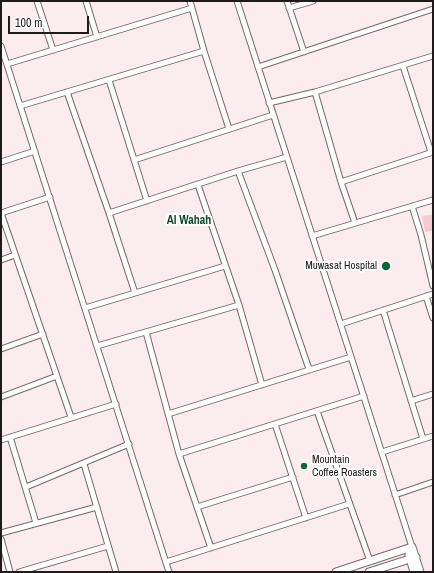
<!DOCTYPE html>
<style>
body{margin:0}
#map{position:relative;width:434px;height:573px;overflow:hidden;background:#fbecef;font-family:"Archivo Narrow",sans-serif}
canvas{display:block}
.frame{position:absolute;inset:0;border:2px solid #1f1a1b;pointer-events:none}
.scale{position:absolute;left:8px;top:16px;width:81px;height:18px;box-sizing:border-box;border:2px solid #1f1a1b;border-top:0;padding-left:5px;font-size:12px;line-height:14px;white-space:nowrap;color:#1f1a1b;-webkit-text-stroke:3px #fff;paint-order:stroke}
</style>
<div id="map">
<canvas width="434" height="573"></canvas>
<div class="frame"></div>
<div class="scale">100 m</div>
</div>
<script>
const ctx = document.querySelector('canvas').getContext('2d');
ctx.lineJoin = 'round';
function fillPath(path, color) {
  ctx.fillStyle = color;
  ctx.fill(path, 'evenodd');
}
function poly(rows) {
  const path = new Path2D();
  for (const r of rows) {
    path.moveTo(r[0], r[1]);
    for (let i = 2; i < r.length; i += 2) path.lineTo(r[i], r[i + 1]);
  }
  return path;
}
function stroke(path, color, width, dash) {
  ctx.strokeStyle = color;
  ctx.lineWidth = width;
  ctx.lineCap = dash ? 'butt' : 'round';
  ctx.setLineDash(dash || []);
  ctx.stroke(path);
}
function label(font, color, halo, rows, align = 'center') {
  ctx.font = font + ' "Archivo Narrow",sans-serif';
  ctx.lineWidth = 4;
  ctx.setLineDash([]);
  ctx.textBaseline = 'middle';
  ctx.strokeStyle = halo;
  ctx.fillStyle = color;
  for (const [text, x, y, turn = 0] of rows) {
    ctx.save();
    ctx.translate(x, y);
    ctx.rotate((+turn || 0) * Math.PI / 180);
    ctx.textAlign = isNaN(turn) ? turn : align;
    if (halo) ctx.strokeText(text, 0, 0);
    ctx.fillText(text, 0, 0);
    ctx.restore();
  }
}
const green = poly([
 [433,214,433,231,425,232,422,216]
]);
const street = poly([
 [37,1,53,50],
 [86,1,97,37],
 [190,1,204,51,229,129],
 [237,1,412,547],
 [287,1,304,52],
 [289,8,313,1],
 [1,46,169,572],
 [7,64,192,8],
 [403,66,431,152],
 [258,67,433,9],
 [109,80,147,201],
 [67,92,109,213,135,293],
 [315,92,341,182,355,223],
 [269,103,315,92,433,56],
 [20,106,204,51],
 [134,160,273,115],
 [1,162,35,151],
 [238,171,275,270,309,369],
 [341,182,433,152],
 [198,185,239,305,262,385],
 [412,206,421,235,433,286],
 [1,213,71,417],
 [1,213,50,197],
 [109,213,238,171,287,157],
 [312,236,433,200],
 [1,260,15,255],
 [426,296,433,318],
 [85,308,225,266],
 [383,310,423,439],
 [341,324,433,294],
 [146,332,179,454,211,548],
 [97,346,239,305],
 [1,349,43,334],
 [1,397,57,376],
 [411,401,433,394],
 [317,411,370,561],
 [168,414,351,357],
 [275,424,306,518],
 [10,437,36,523],
 [1,440,116,404],
 [382,452,433,436],
 [179,454,364,396],
 [84,464,116,572],
 [26,487,129,444],
 [395,495,433,482],
 [197,507,293,477],
 [1,533,97,507],
 [1,539,10,572],
 [166,562,349,504],
 [19,572,108,546]
]);
const secondary = poly([
 [409,555,414,572],
 [336,572,412,547,420,572],
 [369,572,416,557]
]);
const markers = [
 [386,266,5,"#0d673a"],
 [304,466,4,"#0d673a"]
];
const poiNames = [
 ["Muwasat Hospital",377,266],
 ["Mountain",312,460,"left"],
 ["Coffee Roasters",312,473,"left"]
];
const neighbourhoodNames = [
 ["Al Wahah",189,221]
];
fillPath(green, '#f8c9d3');
stroke(street, '#74676a', 7);
stroke(secondary, '#74676a', 9);
stroke(street, '#fff', 5);
stroke(secondary, '#fff', 7);
for (const [x, y, r, color] of markers) {
  const dot = new Path2D();
  dot.arc(x, y, r, 0, 2 * Math.PI);
  ctx.fillStyle = color;
  ctx.fill(dot);
  stroke(dot, '#fff', 1.5);
}
label('11px', '#1f1a1b', '#fff', poiNames, 'right');
label('bold 12px', '#0c4727', '#fff', neighbourhoodNames);
</script>
